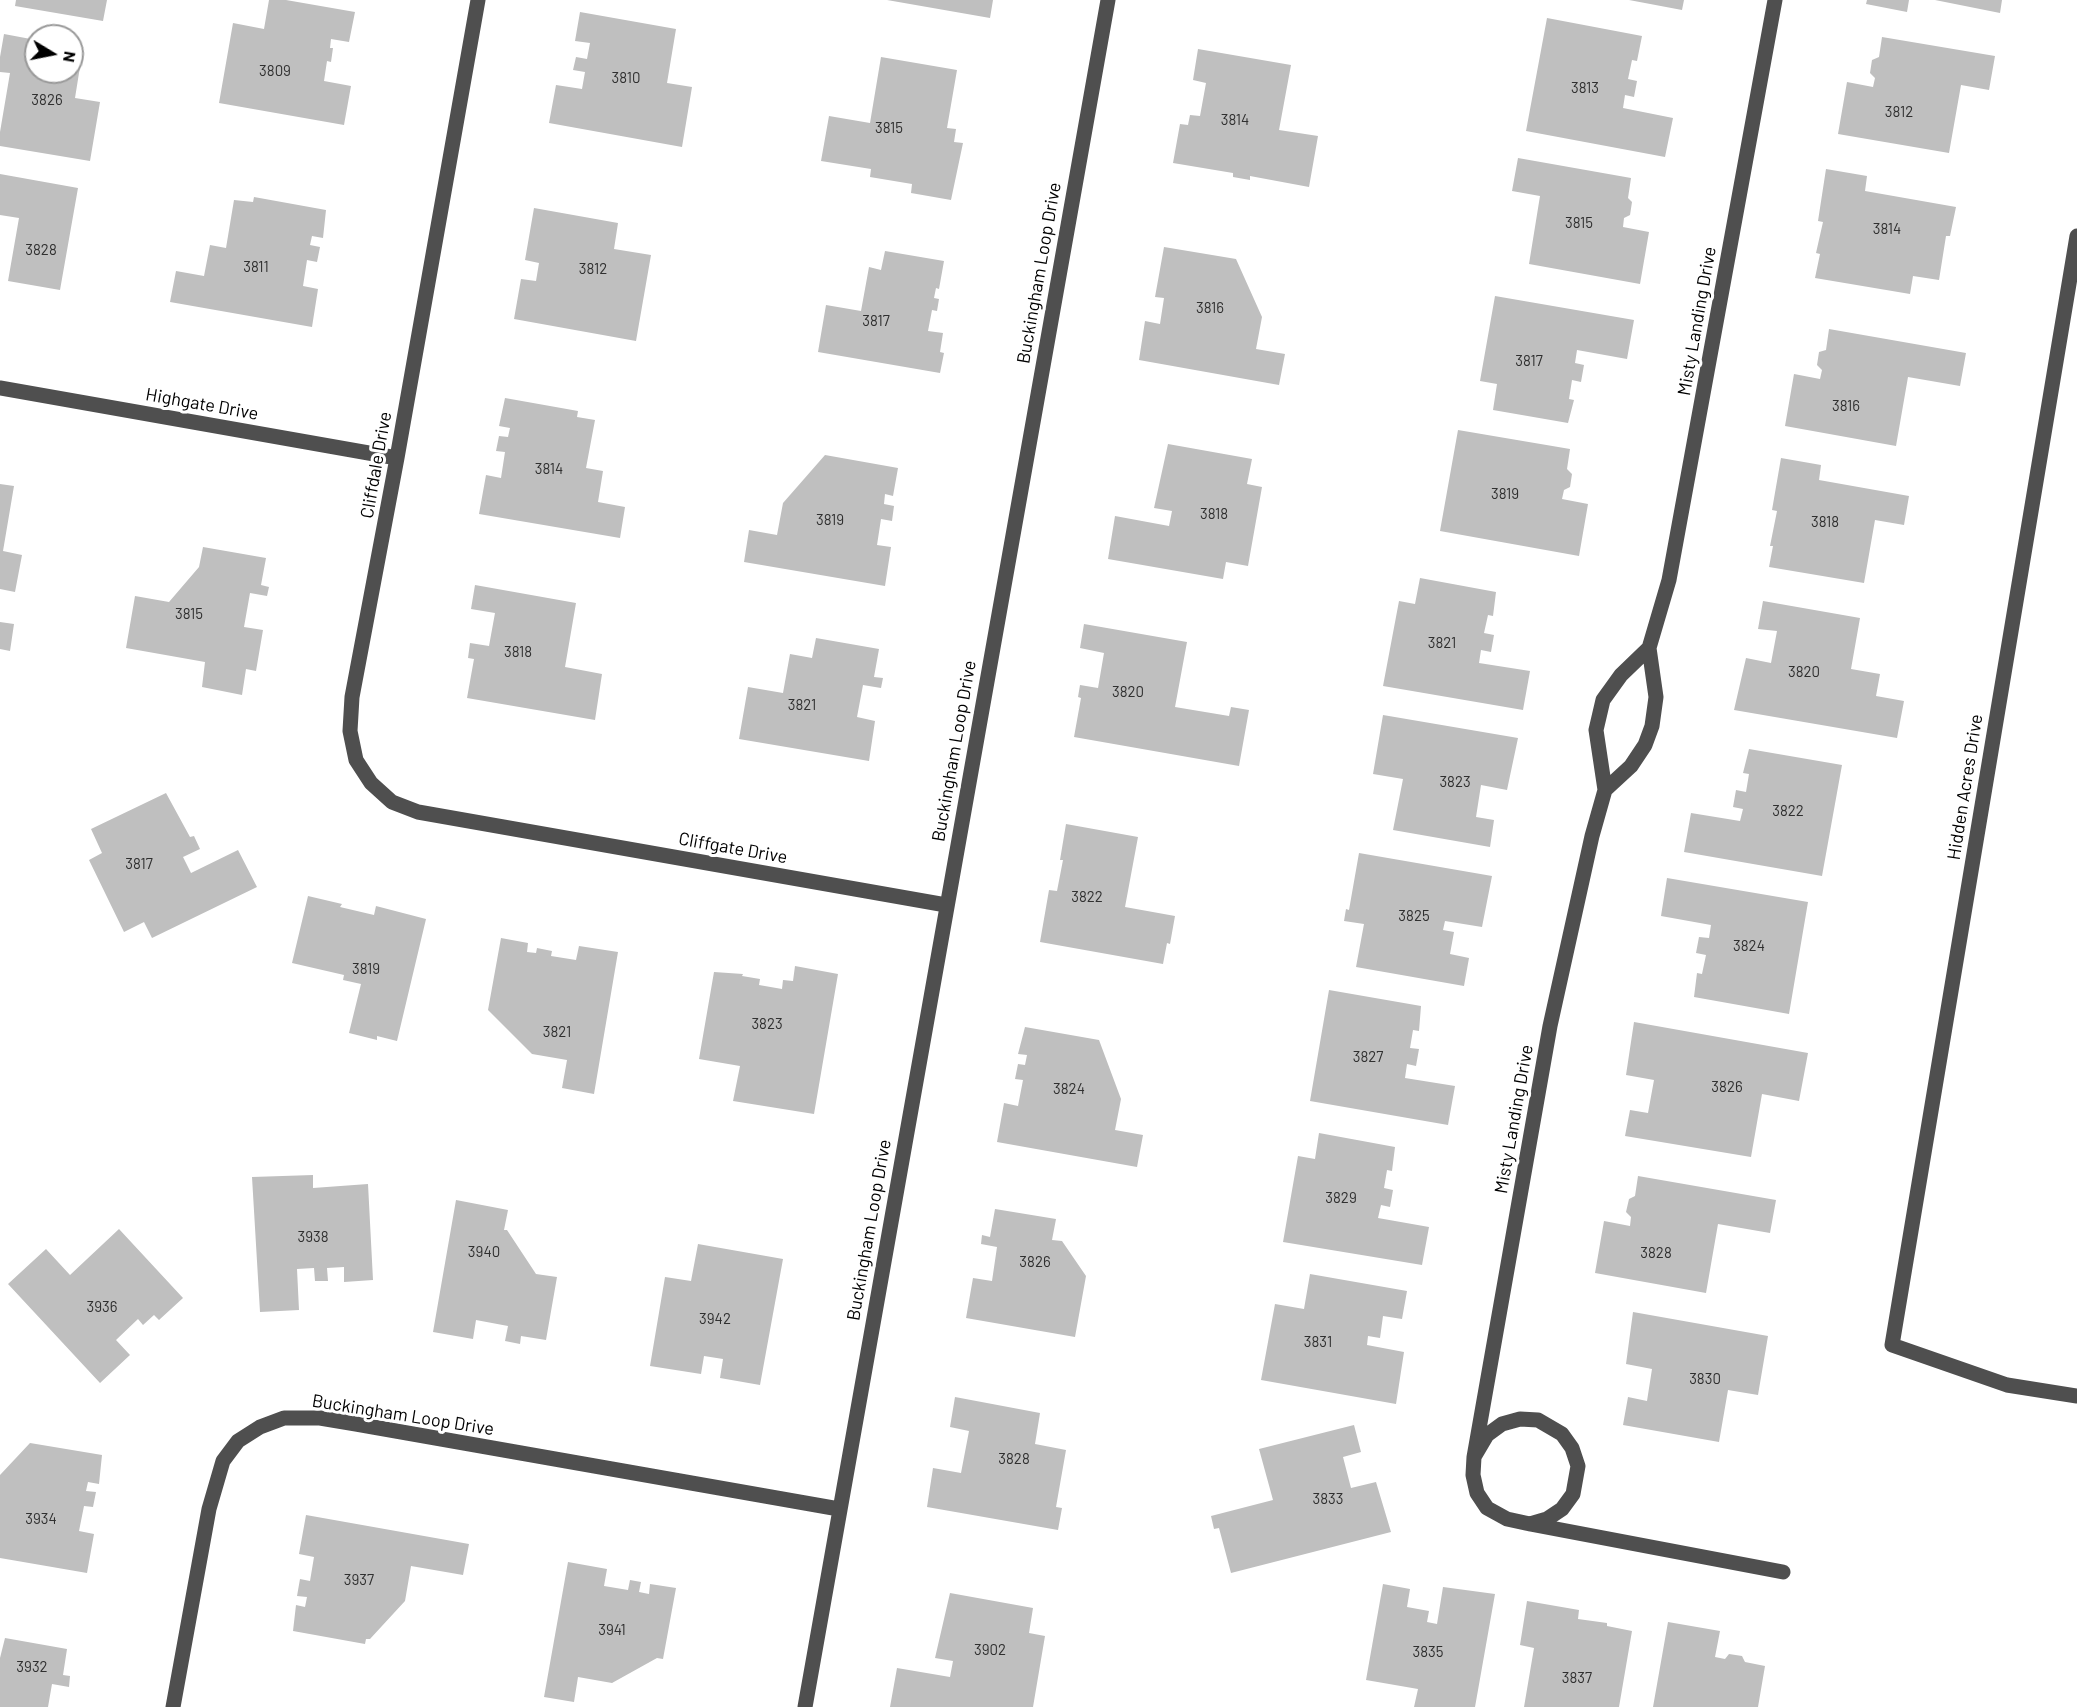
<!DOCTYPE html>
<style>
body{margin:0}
#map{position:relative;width:2077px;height:1707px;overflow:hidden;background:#fff;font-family:Barlow,sans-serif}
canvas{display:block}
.north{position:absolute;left:24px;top:24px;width:60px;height:60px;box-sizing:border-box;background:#fff;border:2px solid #999;border-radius:50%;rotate:100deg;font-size:16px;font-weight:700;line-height:24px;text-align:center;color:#000}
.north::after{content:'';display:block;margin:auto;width:21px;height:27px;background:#000;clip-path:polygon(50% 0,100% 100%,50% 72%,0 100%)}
</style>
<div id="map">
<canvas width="2077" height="1707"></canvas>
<div class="north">N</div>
</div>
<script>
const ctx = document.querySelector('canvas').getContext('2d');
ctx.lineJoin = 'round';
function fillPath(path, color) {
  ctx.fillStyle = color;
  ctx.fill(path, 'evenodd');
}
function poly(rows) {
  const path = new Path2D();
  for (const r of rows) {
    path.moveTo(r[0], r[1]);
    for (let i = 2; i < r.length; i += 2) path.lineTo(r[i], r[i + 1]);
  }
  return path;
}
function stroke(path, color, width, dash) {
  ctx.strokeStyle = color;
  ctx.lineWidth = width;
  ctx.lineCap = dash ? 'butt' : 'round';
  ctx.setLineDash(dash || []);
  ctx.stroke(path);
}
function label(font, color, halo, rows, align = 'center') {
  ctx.font = font + ' Barlow,sans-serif';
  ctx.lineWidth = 6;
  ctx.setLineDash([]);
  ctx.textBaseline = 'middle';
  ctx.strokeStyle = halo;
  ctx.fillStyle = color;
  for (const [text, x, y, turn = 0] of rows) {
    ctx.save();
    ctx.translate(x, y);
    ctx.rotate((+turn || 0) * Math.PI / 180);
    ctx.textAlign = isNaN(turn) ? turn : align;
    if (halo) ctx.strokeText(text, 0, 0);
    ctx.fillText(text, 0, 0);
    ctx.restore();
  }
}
const building = poly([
 [16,0,107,0,103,21,15,6],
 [269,0,286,0,355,12,349,42,331,39,330,48,333,48,331,62,327,61,324,81,351,86,344,125,219,103,233,23,264,29],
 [887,0,993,0,990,18],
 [1629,0,1684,0,1682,10],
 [1867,0,1909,0,1907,12,1866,4],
 [1935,0,2002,0,2000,13],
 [580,12,676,29,667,83,692,87,682,147,549,123,556,85,582,89,585,72,573,70,576,57,587,59,590,43,575,41],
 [1547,18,1642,36,1637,61,1632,60,1628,79,1637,81,1634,97,1625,95,1623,108,1673,118,1665,157,1526,131],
 [4,34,36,40,36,72,72,72,72,46,83,48,75,98,100,102,90,161,0,146,0,132,10,73,0,72,0,57],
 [1882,37,1995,56,1989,90,1961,85,1949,153,1838,134,1847,82,1873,87,1875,78,1870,73,1872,60,1879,57],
 [1198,49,1291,65,1279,130,1318,136,1309,187,1250,176,1250,180,1233,177,1233,173,1173,163,1180,124,1188,125,1190,115,1200,116,1206,83,1193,80],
 [881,57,957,70,947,128,956,129,954,142,963,143,951,200,911,193,912,184,870,177,871,169,821,161,829,116,870,123],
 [1518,158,1631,178,1628,198,1632,202,1630,215,1624,218,1623,227,1649,232,1640,284,1529,264,1540,196,1512,191],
 [1826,169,1867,176,1865,191,1956,207,1950,236,1946,236,1939,280,1913,276,1910,294,1815,278,1820,254,1816,253,1823,222,1818,221],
 [0,174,78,188,60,290,8,281,19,218,0,215],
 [254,197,326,210,323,238,312,236,310,245,320,247,317,262,307,260,303,286,318,289,312,327,170,302,176,271,204,276,210,245,226,248,234,200,253,202],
 [534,208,618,223,614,249,651,255,636,341,514,319,521,279,536,281,539,263,525,260],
 [1164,247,1236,259,1262,317,1256,349,1285,354,1279,385,1139,360,1145,321,1160,324,1164,298,1155,297],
 [885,251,944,261,939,289,936,288,934,298,939,299,937,311,932,310,928,331,943,333,940,352,944,353,940,373,818,352,826,305,861,311,869,267,881,270],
 [1495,296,1634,320,1627,359,1577,350,1575,363,1584,365,1581,382,1572,380,1569,399,1574,400,1568,423,1493,410,1497,384,1480,381],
 [1829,329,1966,353,1960,386,1908,377,1896,446,1785,426,1794,374,1820,379,1822,370,1817,365,1819,352,1826,350],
 [505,398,578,411,577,417,595,420,586,468,603,471,598,502,625,507,620,538,479,514,486,475,501,478,505,452,496,451,499,436,508,437,510,428,499,426],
 [1458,430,1570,449,1567,469,1572,474,1570,487,1564,490,1562,499,1588,504,1579,556,1440,531],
 [1168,444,1252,459,1247,484,1262,487,1248,566,1226,562,1223,579,1108,559,1115,516,1169,526,1172,511,1154,508],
 [825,455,898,468,893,496,885,494,884,504,894,506,892,521,881,519,877,545,891,547,885,586,744,562,749,530,777,535,783,503],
 [1781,458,1821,465,1819,480,1909,496,1904,525,1875,520,1864,583,1769,567,1773,546,1770,546,1777,511,1772,510],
 [0,484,14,486,3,551,22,555,15,592,0,589],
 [203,547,266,558,261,585,269,587,267,596,250,593,244,627,263,630,256,671,246,669,242,695,202,687,205,662,126,648,135,596,169,602,199,567],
 [1420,578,1496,592,1493,616,1488,615,1484,633,1494,635,1491,652,1481,650,1479,663,1530,671,1523,710,1383,686,1399,601,1415,604],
 [475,585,576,603,565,667,602,674,595,720,467,698,474,659,468,658,470,643,489,646,495,613,471,609],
 [1763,601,1860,618,1851,669,1880,674,1876,696,1904,701,1897,738,1734,710,1746,658,1771,663,1777,631,1758,629],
 [0,622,14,624,10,651,0,649],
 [1084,624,1187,642,1175,707,1229,716,1231,707,1249,710,1239,766,1074,737,1081,698,1078,697,1080,685,1098,688,1104,653,1080,648],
 [816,638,879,649,874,677,883,678,881,688,863,685,857,717,875,721,869,761,739,739,748,687,783,693,790,654,812,658],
 [1383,715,1518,738,1507,790,1481,785,1476,817,1494,820,1490,847,1393,830,1403,779,1373,774],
 [1749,749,1842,765,1822,876,1684,852,1691,813,1740,821,1743,809,1733,807,1736,790,1746,792,1749,774,1743,773],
 [166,793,190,837,194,836,200,849,183,857,191,873,238,850,257,887,152,938,144,922,124,932,89,860,102,853,91,829],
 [1066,824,1138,837,1125,907,1175,916,1170,944,1167,943,1163,964,1040,942,1049,890,1057,891,1063,860,1060,860],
 [1359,853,1492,876,1482,927,1445,921,1443,930,1454,932,1450,954,1469,958,1464,986,1356,967,1364,924,1344,921,1346,909,1349,910],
 [1667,878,1808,902,1789,1014,1694,997,1697,973,1702,974,1706,955,1696,953,1699,937,1709,938,1711,925,1661,916],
 [308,896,342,904,340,907,374,915,376,906,426,919,397,1041,377,1036,377,1040,349,1033,361,984,343,980,344,975,292,963],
 [501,938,528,943,527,952,536,953,537,948,552,951,551,956,576,960,579,946,618,952,594,1094,562,1088,567,1060,532,1054,488,1010],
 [795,966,838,974,814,1114,733,1101,740,1066,699,1059,714,972,743,974,742,976,760,979,759,985,782,989,783,980,793,981],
 [1329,990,1421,1006,1419,1031,1413,1030,1410,1048,1419,1049,1416,1066,1407,1064,1405,1078,1455,1086,1448,1125,1310,1101],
 [1634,1022,1808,1053,1799,1101,1762,1094,1751,1157,1625,1136,1630,1110,1648,1113,1654,1080,1626,1075],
 [1025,1027,1099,1040,1121,1099,1115,1130,1143,1135,1137,1167,997,1142,1004,1103,1018,1106,1023,1080,1015,1079,1018,1064,1025,1065,1027,1055,1018,1054],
 [1319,1133,1395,1147,1392,1171,1387,1170,1384,1188,1393,1190,1390,1207,1381,1205,1378,1218,1429,1227,1422,1265,1283,1242,1298,1156,1315,1159],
 [313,1175,313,1188,368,1184,373,1280,344,1282,344,1267,327,1268,328,1281,315,1281,314,1268,297,1269,299,1310,260,1312,252,1177],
 [1638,1176,1776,1200,1770,1233,1718,1224,1706,1293,1595,1273,1604,1221,1630,1226,1631,1217,1626,1212,1629,1199,1635,1196],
 [456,1200,508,1210,504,1230,507,1230,536,1274,557,1277,546,1340,521,1336,520,1344,505,1341,508,1326,476,1320,473,1339,433,1332],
 [995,1209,1056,1219,1052,1240,1062,1241,1086,1276,1075,1337,966,1318,973,1278,992,1281,997,1247,981,1244,982,1235,990,1237],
 [119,1229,183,1298,159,1320,154,1315,143,1325,138,1319,116,1340,130,1355,100,1383,8,1284,46,1249,70,1275],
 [698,1244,783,1259,760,1385,720,1378,723,1359,704,1356,701,1374,650,1366,665,1277,691,1281],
 [1310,1274,1407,1291,1402,1319,1383,1316,1380,1338,1368,1336,1367,1345,1404,1352,1396,1404,1261,1380,1275,1304,1304,1309],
 [1633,1312,1768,1336,1758,1395,1728,1390,1719,1442,1623,1425,1628,1397,1647,1401,1652,1369,1626,1364],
 [955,1397,1040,1413,1035,1444,1066,1450,1056,1507,1062,1508,1058,1530,927,1507,933,1468,961,1473,969,1431,950,1427],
 [1354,1425,1361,1452,1343,1457,1351,1488,1376,1482,1391,1532,1231,1573,1219,1528,1214,1529,1211,1516,1273,1500,1259,1449],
 [30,1443,102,1455,99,1484,88,1482,86,1491,96,1492,93,1507,84,1506,79,1531,94,1534,87,1573,0,1558,0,1475],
 [306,1515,469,1544,463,1575,411,1566,405,1601,370,1639,366,1639,365,1644,293,1631,296,1605,305,1607,307,1597,297,1596,300,1579,310,1581,314,1557,299,1554],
 [568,1562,607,1569,604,1586,628,1590,630,1580,641,1582,639,1592,649,1594,650,1584,676,1588,663,1659,657,1658,612,1683,578,1677,574,1702,544,1697],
 [1383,1584,1410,1589,1407,1607,1429,1611,1427,1622,1437,1624,1443,1587,1495,1594,1475,1707,1414,1707,1418,1689,1366,1680],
 [950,1593,1033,1608,1029,1633,1045,1636,1033,1707,890,1707,897,1668,950,1677,953,1661,935,1658],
 [1527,1601,1579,1610,1578,1619,1607,1623,1607,1626,1632,1631,1619,1707,1524,1707,1534,1648,1520,1645],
 [1668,1622,1720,1631,1715,1657,1725,1659,1729,1654,1742,1656,1745,1662,1765,1666,1758,1707,1653,1707],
 [5,1638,67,1649,63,1675,70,1676,69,1687,52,1684,48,1707,0,1707,0,1658]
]);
const minor = poly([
 [478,0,397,458,352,697,350,731,356,760,371,783,392,802,418,812,946,905],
 [2077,236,1892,1345,2007,1385,2077,1396],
 [0,388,397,458],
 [1605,790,1631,766,1645,745,1652,726,1656,697,1649,648,1669,580,1775,0],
 [1474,1457,1550,1026,1592,836,1605,790,1596,730,1603,700,1621,675,1649,648],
 [1530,1524,1547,1519,1562,1509,1573,1494,1578,1466,1572,1448,1562,1434,1538,1420,1520,1419,1502,1424,1487,1435,1474,1457,1473,1475,1477,1493,1487,1508,1507,1519,1530,1524,1783,1572],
 [173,1707,209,1509,223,1461,238,1441,260,1427,284,1418,320,1418,356,1424,839,1509],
 [805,1707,1108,0]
]);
const numberNames = [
 ["3809",275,71],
 ["3810",626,78],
 ["3813",1585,88],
 ["3826",47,100],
 ["3812",1899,112],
 ["3814",1235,120],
 ["3815",889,128],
 ["3815",1579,223],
 ["3814",1887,229],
 ["3828",41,250],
 ["3811",256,267],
 ["3812",593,269],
 ["3816",1210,308],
 ["3817",876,321],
 ["3817",1529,361],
 ["3816",1846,406],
 ["3814",549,469],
 ["3819",1505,494],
 ["3818",1214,514],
 ["3819",830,520],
 ["3818",1825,522],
 ["3815",189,614],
 ["3821",1442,643],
 ["3818",518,652],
 ["3820",1804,672],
 ["3820",1128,692],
 ["3821",802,705],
 ["3823",1455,782],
 ["3822",1788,811],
 ["3817",139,864],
 ["3822",1087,897],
 ["3825",1414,916],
 ["3824",1749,946],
 ["3819",366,969],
 ["3823",767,1024],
 ["3821",557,1032],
 ["3827",1368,1057],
 ["3826",1727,1087],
 ["3824",1069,1089],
 ["3829",1341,1198],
 ["3938",313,1237],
 ["3940",484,1252],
 ["3828",1656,1253],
 ["3826",1035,1262],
 ["3936",102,1307],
 ["3942",715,1319],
 ["3831",1318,1342],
 ["3830",1705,1379],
 ["3828",1014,1459],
 ["3833",1328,1499],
 ["3934",41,1519],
 ["3937",359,1580],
 ["3941",612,1630],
 ["3902",990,1650],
 ["3835",1428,1652],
 ["3932",32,1667],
 ["3837",1577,1678]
];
const streetNames = [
 ["Buckingham Loop Drive",1039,273,-80],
 ["Misty Landing Drive",1697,321,-80],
 ["Highgate Drive",202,404,10],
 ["Cliffdale Drive",376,465,-80],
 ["Buckingham Loop Drive",954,751,-80],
 ["Hidden Acres Drive",1965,787,-81],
 ["Cliffgate Drive",733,848,10],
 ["Misty Landing Drive",1514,1119,-80],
 ["Buckingham Loop Drive",869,1230,-80],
 ["Buckingham Loop Drive",403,1415,9]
];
fillPath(building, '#bfbfbf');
stroke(minor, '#4f4f4f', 15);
label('15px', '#303030', null, numberNames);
label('18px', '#000', '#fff', streetNames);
</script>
